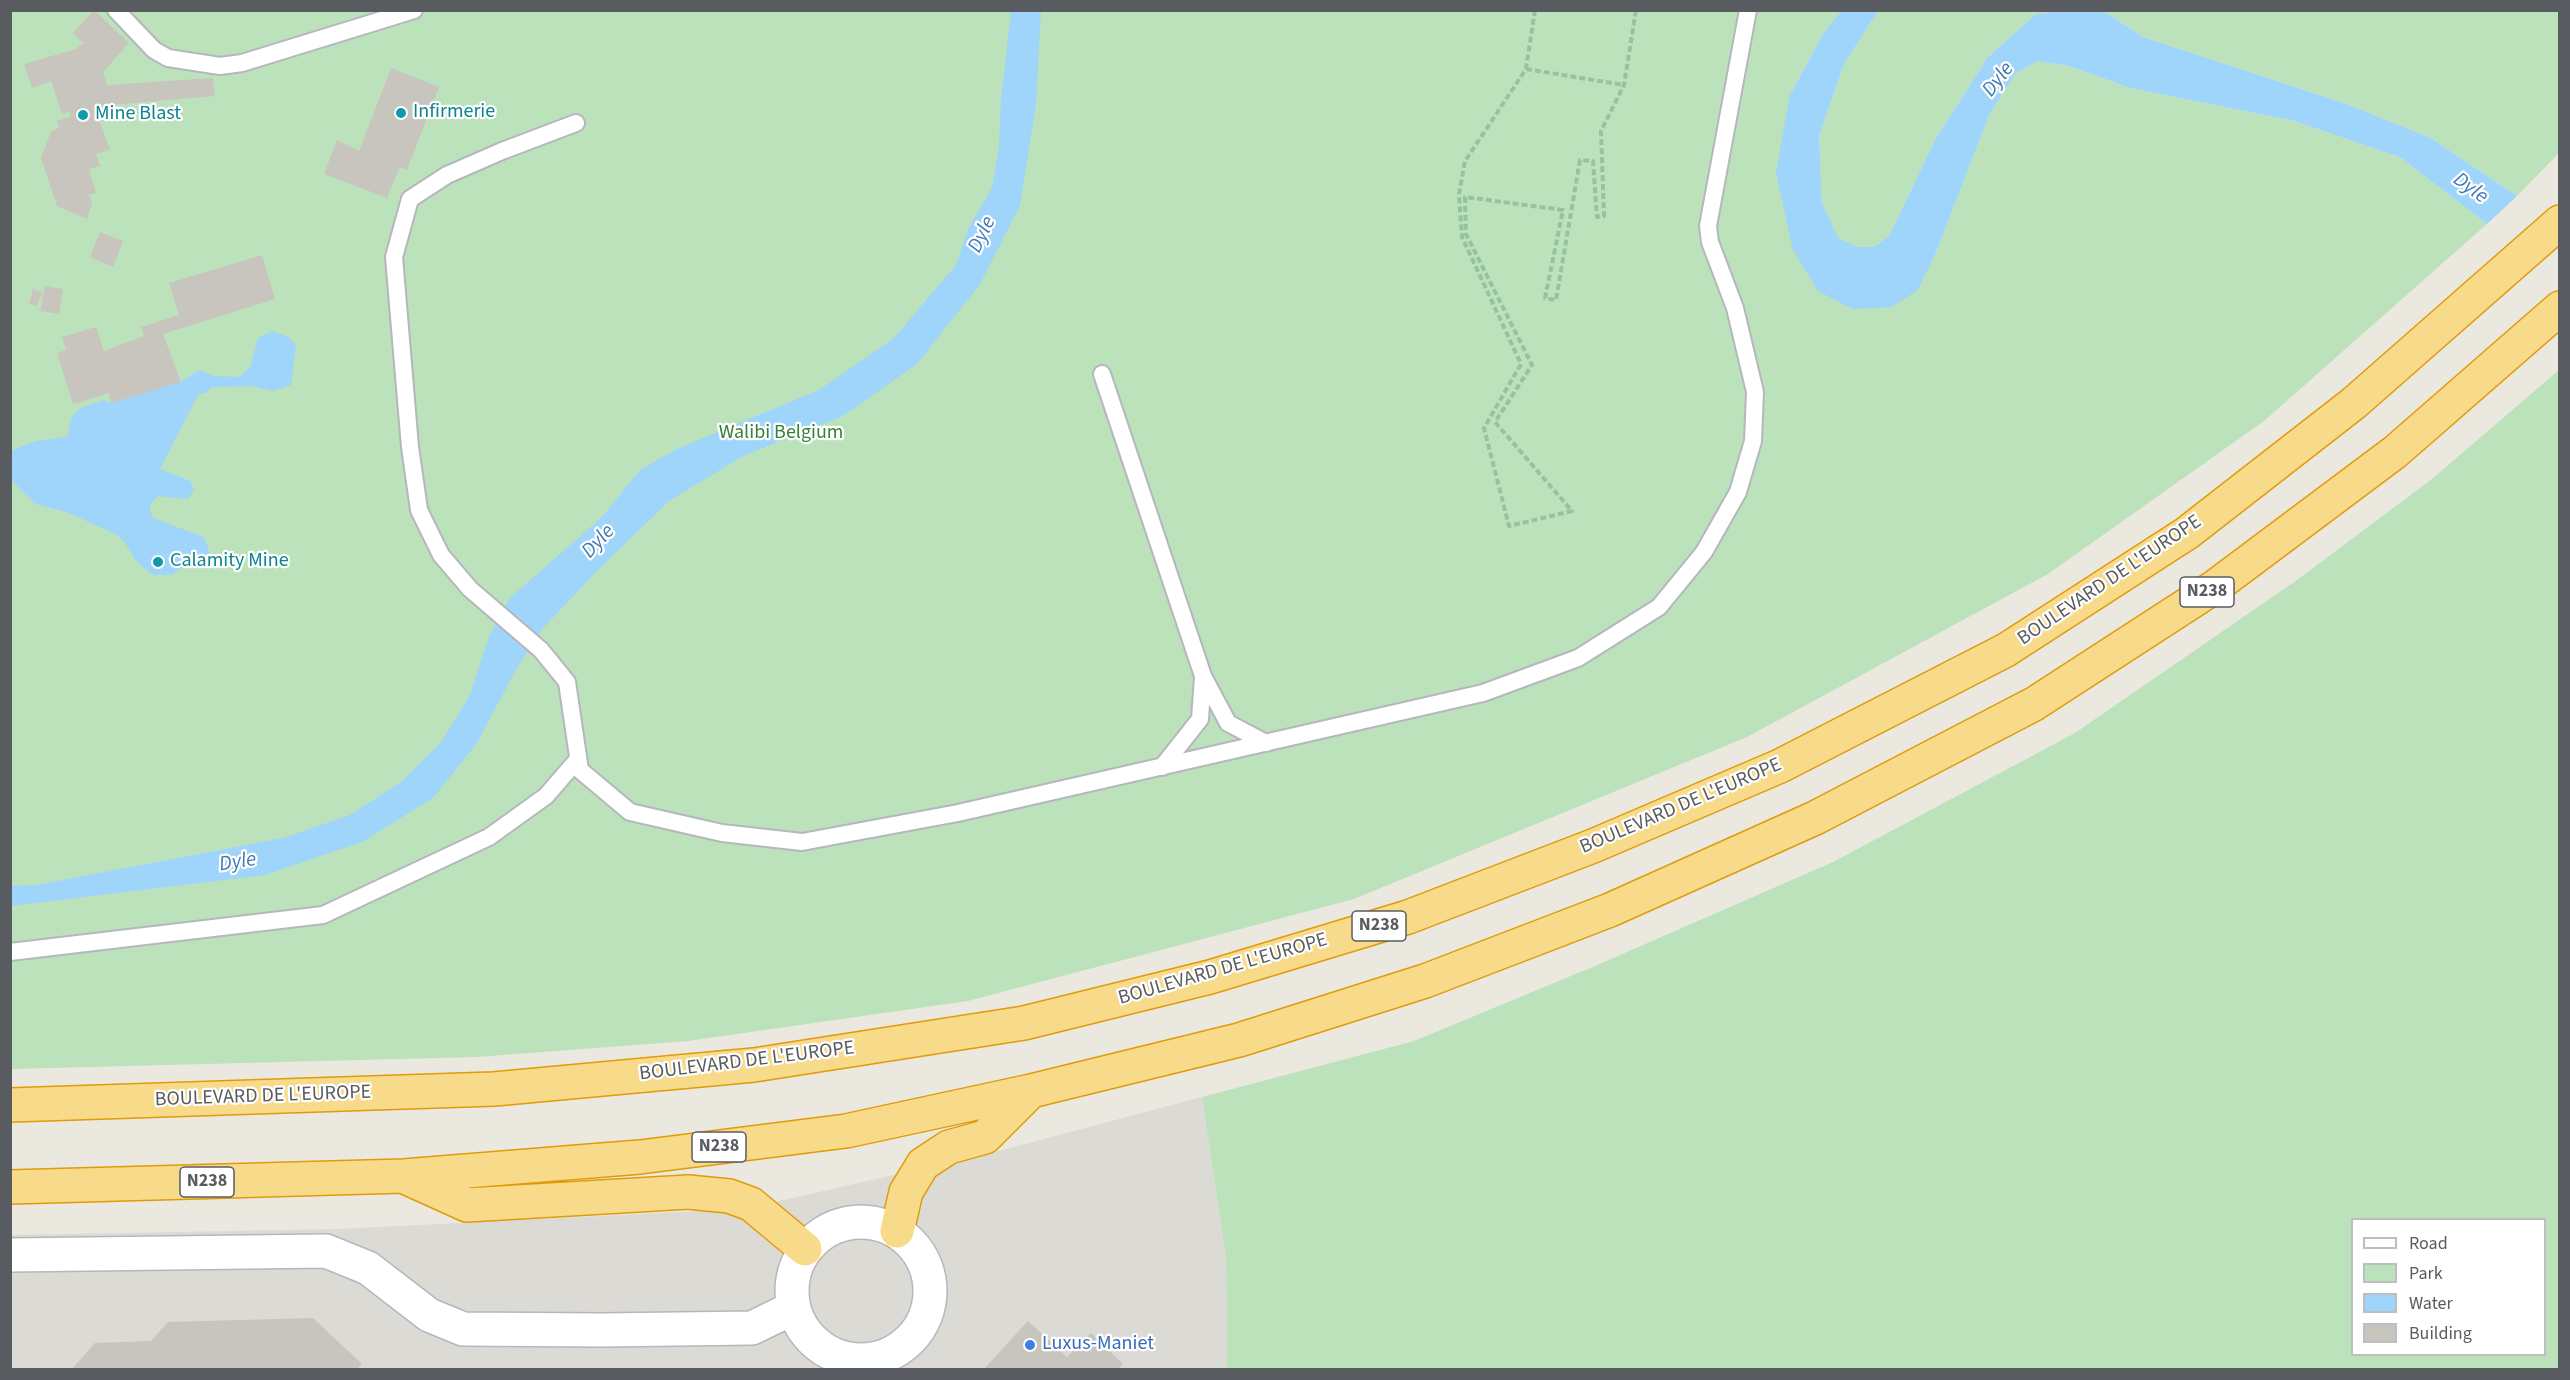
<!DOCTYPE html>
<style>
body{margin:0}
#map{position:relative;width:2570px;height:1380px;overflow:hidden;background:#ebe8df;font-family:"Source Sans 3",sans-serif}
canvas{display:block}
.frame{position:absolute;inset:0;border:12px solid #585c60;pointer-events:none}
.legend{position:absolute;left:2351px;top:1218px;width:195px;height:138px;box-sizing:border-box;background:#fff;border:2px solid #bcbebf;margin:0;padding:8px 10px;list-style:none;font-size:18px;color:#585c60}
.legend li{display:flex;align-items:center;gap:12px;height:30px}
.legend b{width:30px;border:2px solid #bcbebf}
</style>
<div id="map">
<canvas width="2570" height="1380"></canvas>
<div class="frame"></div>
<ul class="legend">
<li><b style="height:8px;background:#fff"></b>Road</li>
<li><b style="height:16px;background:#bce2bc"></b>Park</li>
<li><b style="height:16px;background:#9fd4fb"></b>Water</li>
<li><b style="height:16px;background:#c8c5bf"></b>Building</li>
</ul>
</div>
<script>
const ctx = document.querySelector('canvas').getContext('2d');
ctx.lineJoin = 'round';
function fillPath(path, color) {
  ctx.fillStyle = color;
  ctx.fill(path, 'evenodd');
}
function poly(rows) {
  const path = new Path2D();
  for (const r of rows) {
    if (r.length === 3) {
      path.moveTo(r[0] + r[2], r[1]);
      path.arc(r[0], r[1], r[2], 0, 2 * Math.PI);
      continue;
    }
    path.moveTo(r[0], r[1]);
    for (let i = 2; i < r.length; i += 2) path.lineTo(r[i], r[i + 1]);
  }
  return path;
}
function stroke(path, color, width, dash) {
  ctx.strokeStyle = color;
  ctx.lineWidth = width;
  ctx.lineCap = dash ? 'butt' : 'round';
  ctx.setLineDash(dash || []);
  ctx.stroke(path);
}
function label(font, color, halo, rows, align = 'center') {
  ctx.font = font + ' "Source Sans 3",sans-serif';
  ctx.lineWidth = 4.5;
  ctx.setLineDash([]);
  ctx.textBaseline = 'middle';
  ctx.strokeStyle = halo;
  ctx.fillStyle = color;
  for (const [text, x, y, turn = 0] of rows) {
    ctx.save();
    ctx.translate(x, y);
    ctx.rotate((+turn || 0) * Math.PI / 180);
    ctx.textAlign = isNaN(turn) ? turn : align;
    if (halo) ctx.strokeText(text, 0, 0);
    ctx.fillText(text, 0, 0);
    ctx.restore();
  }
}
const industrial = poly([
 [1202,1097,1226,1258,1227,1369,11,1369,10,1235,339,1229,744,1209,995,1152]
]);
const green = poly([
 [10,11,1841,11,1823,34,1790,95,1793,250,1937,250,1990,113,2015,74,2037,61,2069,66,2130,88,2294,121,2400,157,2487,224,2264,421,2048,574,1747,737,1354,899,968,1001,688,1041,477,1057,11,1069],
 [1878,11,2055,11,2035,15,1988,57,1936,138,1889,236,1874,247,1857,247,1838,239,1822,203,1819,136,1844,64],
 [2093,11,2559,11,2559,153,2517,196,2431,138,2344,103,2143,37,2107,13],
 [2559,370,2559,1369,1227,1369,1226,1258,1202,1097,1414,1041,1595,966,1833,862,2075,733,2297,580,2432,479],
 [2352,1220,2544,1220,2544,1354,2352,1354]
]);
const water = poly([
 [2093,10,2107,13,2143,37,2344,103,2431,138,2517,196,2487,224,2400,157,2294,121,2130,88,2069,66,2037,61,2015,74,1990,113,1937,250,1917,291,1891,307,1853,309,1818,291,1793,250,1776,172,1790,95,1823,34,1841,11,1878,11,1844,64,1819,136,1822,203,1838,238,1857,247,1874,247,1889,236,1936,138,1988,57,2035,15,2055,11],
 [1011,11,1041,11,1036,104,1020,205,980,284,917,364,843,416,743,456,669,501,597,571,542,629,514,673,477,743,433,798,362,842,265,875,11,906,11,886,37,885,283,838,350,815,401,782,442,741,470,695,489,636,510,598,602,517,640,470,677,449,819,390,894,338,956,265,968,229,992,188,999,147,1001,100],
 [272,331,289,337,296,346,291,385,273,391,253,386,212,387,206,393,198,395,160,469,190,481,194,490,188,499,158,496,150,505,151,513,153,518,204,537,210,554,205,565,183,566,172,575,153,575,136,561,124,541,117,535,67,512,35,504,11,480,10,451,36,441,67,437,72,416,81,408,104,400,111,403,180,382,200,370,214,376,240,377,250,367,258,338]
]);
const building = poly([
 [94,10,129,43,103,72,107,85,213,78,215,96,110,105,95,110,110,149,96,154,100,166,89,169,96,193,89,195,92,203,87,219,57,206,41,158,51,132,59,127,57,120,70,117,70,112,62,114,51,81,32,88,24,64,76,49,83,43,73,33],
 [391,68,439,87,407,170,400,167,387,198,324,174,337,140,359,151],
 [100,232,123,241,113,267,90,257],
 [262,255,275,299,163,334,181,382,111,403,109,393,73,404,57,353,66,350,62,337,96,327,104,351,144,336,141,327,179,315,169,283],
 [45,286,63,289,59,314,40,311],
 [33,289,42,292,37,306,29,304],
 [313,1318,362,1364,356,1370,71,1370,95,1343,151,1341,168,1322],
 [1028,1321,1067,1357,1091,1333,1123,1364,1118,1370,983,1370]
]);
const path = poly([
 [1535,10,1526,69,1465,161,1459,194,1462,237,1521,364,1484,428,1509,526,1572,511,1495,422,1532,365,1466,234,1465,197,1563,210,1545,298,1556,300,1580,160,1593,161,1597,217,1604,216,1601,131,1624,85,1636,10],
 [1526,69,1624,85]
]);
const lane = poly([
 [116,10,154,50,168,58,220,66,242,63,414,10],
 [576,123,502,151,447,175,410,199,394,257,410,447,419,510,441,555,470,589,541,650,567,682,580,770,630,812,722,833,802,842,958,813,1483,693,1578,658,1659,607,1704,552,1738,492,1753,441,1755,392,1735,308,1710,242,1708,226,1748,10],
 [1102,374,1203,676,1228,723,1266,743],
 [1162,767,1200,719,1203,677],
 [10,952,323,915,489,837,546,796,578,759]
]);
const street = poly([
 [861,1291,69],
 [10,1255,326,1251,368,1268,429,1315,463,1329,602,1330,752,1328,793,1308]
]);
const highway = poly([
 [10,1105,494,1089,754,1065,1024,1023,1210,977,1408,917,1593,846,1780,766,2006,650,2187,533,2354,403,2560,222],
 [405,1177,467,1205,688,1192,729,1196,751,1204,805,1249],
 [10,1187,404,1176,640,1157,846,1131,1031,1091,1239,1040,1425,981,1610,910,1815,818,2034,704,2216,586,2395,452,2560,308],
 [897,1231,906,1192,923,1164,949,1147,985,1137,1031,1091]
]);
const markers = [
 [401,113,6,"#0f9aa8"],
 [83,115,6,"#0f9aa8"],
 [158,562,6,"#0f9aa8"],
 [1030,1345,6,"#3f7fe0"]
];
const shields = [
 [2207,592,54],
 [1379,926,54],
 [719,1147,54],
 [207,1182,54]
];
const shieldNames = [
 ["N238",2207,592],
 ["N238",1379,926],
 ["N238",719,1147],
 ["N238",207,1182]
];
const cultureNames = [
 ["Infirmerie",413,113],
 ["Mine Blast",95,115],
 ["Calamity Mine",170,562]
];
const parkNames = [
 ["Walibi Belgium",781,434]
];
const streetNames = [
 ["BOULEVARD DE L'EUROPE",2110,581,-34],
 ["BOULEVARD DE L'EUROPE",1681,807,-23],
 ["BOULEVARD DE L'EUROPE",1223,970,-16],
 ["BOULEVARD DE L'EUROPE",747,1062,-7],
 ["BOULEVARD DE L'EUROPE",263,1097,-2]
];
const shopNames = [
 ["Luxus-Maniet",1042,1345]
];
const waterNames = [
 ["Dyle",1999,80,-52],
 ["Dyle",2470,189,36],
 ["Dyle",983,235,-64],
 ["Dyle",599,542,-47],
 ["Dyle",238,863,-9]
];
fillPath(industrial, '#dcdad4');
fillPath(green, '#bce2bc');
fillPath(water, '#9fd4fb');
fillPath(building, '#c8c5bf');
stroke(lane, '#b5b7bc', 20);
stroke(street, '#b5b7bc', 36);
stroke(highway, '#e09b0a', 36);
stroke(path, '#96c2a2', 4, [6, 3]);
stroke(lane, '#fff', 16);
stroke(street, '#fff', 33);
stroke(highway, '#f8db8a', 33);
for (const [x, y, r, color] of markers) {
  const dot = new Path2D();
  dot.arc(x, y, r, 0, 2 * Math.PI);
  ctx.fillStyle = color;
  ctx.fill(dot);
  stroke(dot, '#fff', 2);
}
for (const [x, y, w] of shields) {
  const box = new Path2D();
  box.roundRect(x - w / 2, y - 15, w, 30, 4.5);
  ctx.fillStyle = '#fff';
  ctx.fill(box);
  stroke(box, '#585c60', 1.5);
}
label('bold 18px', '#585c60', null, shieldNames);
label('20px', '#0d838f', '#fff', cultureNames, 'left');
label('20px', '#37803a', '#fff', parkNames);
label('20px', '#585c60', '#fff', streetNames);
label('20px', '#366cbe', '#fff', shopNames, 'left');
label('italic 21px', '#417ab3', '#fff', waterNames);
</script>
